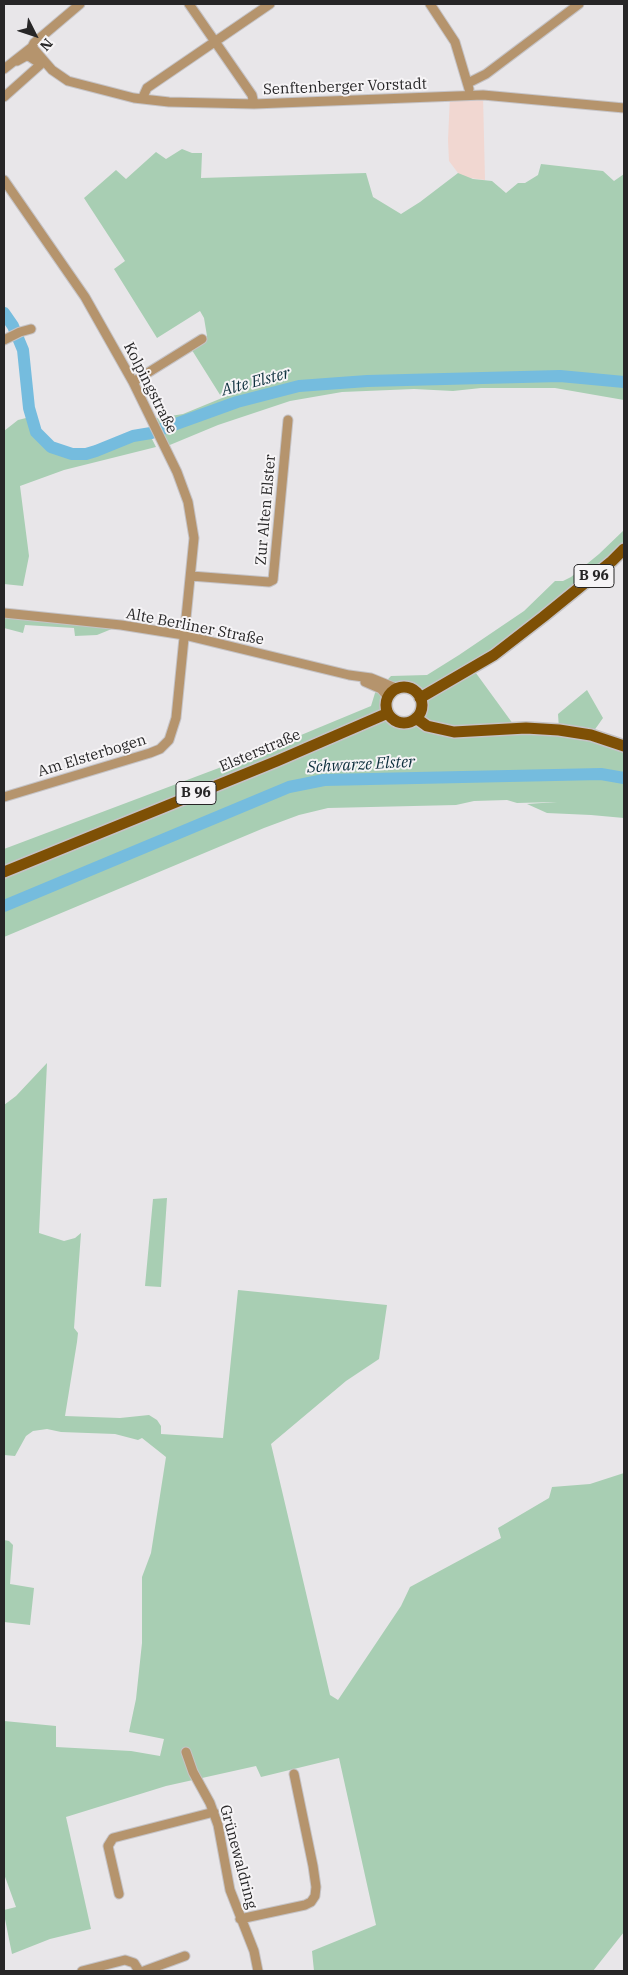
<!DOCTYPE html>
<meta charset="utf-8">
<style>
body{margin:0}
#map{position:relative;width:628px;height:1975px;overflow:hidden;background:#e8e6e9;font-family:"IBM Plex Serif",serif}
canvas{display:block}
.frame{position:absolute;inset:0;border:5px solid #272627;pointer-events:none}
.north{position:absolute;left:10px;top:10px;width:50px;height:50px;-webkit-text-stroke:4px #f6f4f6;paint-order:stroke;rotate:131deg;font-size:14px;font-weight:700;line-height:20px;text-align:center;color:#272627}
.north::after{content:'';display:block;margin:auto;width:18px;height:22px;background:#272627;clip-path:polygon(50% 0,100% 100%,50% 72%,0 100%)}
</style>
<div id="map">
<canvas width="628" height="1975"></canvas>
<div class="frame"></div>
<div class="north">N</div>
</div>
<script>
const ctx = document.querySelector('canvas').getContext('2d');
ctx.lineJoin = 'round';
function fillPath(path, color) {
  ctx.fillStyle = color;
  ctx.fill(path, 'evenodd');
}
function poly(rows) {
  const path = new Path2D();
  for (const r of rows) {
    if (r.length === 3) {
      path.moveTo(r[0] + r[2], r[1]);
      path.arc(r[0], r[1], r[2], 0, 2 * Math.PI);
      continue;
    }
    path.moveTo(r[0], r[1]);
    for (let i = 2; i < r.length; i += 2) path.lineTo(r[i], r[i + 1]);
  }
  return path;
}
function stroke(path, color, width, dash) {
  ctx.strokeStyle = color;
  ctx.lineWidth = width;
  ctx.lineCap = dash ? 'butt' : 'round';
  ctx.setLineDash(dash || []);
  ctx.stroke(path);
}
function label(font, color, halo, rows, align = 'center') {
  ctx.font = font + ' "IBM Plex Serif",serif';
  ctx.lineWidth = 4;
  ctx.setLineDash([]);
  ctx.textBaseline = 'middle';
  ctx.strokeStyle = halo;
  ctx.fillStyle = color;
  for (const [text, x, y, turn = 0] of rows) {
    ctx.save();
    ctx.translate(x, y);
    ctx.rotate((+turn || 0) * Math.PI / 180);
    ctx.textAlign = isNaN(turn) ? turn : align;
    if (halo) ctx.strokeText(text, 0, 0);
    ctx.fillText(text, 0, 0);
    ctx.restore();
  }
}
const industrial = poly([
 [483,95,485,180,463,177,458,173,449,161,448,140,450,96]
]);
const green = poly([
 [182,149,192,153,202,153,201,178,366,173,373,197,401,214,420,202,458,173,473,179,492,181,506,193,518,183,525,183,538,175,541,164,603,171,614,181,624,174,624,400,555,388,481,388,453,391,414,389,342,392,290,401,218,425,165,447,152,419,183,414,222,398,190,347,207,336,204,318,200,311,157,338,114,269,125,261,84,198,116,170,126,179,156,152,166,159],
 [26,418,32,421,40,437,47,444,64,453,86,454,118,441,150,435,156,447,64,470,20,486,29,556,23,586,4,584,4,431,18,420],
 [624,530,624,547,611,560,516,638,473,669,516,728,454,732,441,730,423,723,441,731,454,733,526,729,568,731,559,729,558,714,587,690,603,718,591,735,624,746,624,818,591,815,547,813,527,804,557,802,517,803,507,800,474,801,456,805,328,808,299,815,264,828,4,937,4,873,277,761,354,727,4,871,4,849,248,757,371,706,375,693,391,676,427,675,459,655,524,611,555,581,563,581,571,577,599,554],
 [390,686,408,688,418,693,421,698,422,709,417,718,410,722,402,723,395,721,390,716,386,707,387,701,389,696,397,689],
 [4,613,119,626,97,635,75,636,74,628,25,625,23,633,4,628],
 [47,1063,39,1233,64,1241,75,1238,81,1233,74,1328,78,1333,77,1342,65,1416,120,1418,149,1415,157,1420,161,1426,161,1434,223,1438,238,1290,387,1305,379,1359,346,1381,271,1444,330,1695,338,1700,401,1606,410,1587,501,1538,498,1528,549,1498,552,1487,590,1484,624,1473,624,1932,593,1971,314,1971,312,1951,376,1925,339,1758,261,1777,256,1766,166,1786,66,1817,91,1929,50,1939,12,1954,4,1914,4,1910,16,1907,4,1874,4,1721,56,1726,56,1747,131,1751,160,1756,164,1739,129,1732,136,1699,142,1643,142,1577,151,1553,166,1457,142,1438,138,1440,115,1434,61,1432,47,1429,33,1431,26,1436,15,1456,4,1455,4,1105,16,1096],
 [167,1198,161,1287,145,1286,153,1199],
 [4,1540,9,1541,13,1545,10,1584,34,1588,30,1625,4,1622]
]);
const river = poly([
 [4,313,13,326,23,350,29,408,36,432,51,447,72,454,86,454,96,451,133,436,151,433,237,402,299,386,367,381,560,376,624,382],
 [4,906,289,787,324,780,601,774,624,778]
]);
const minor = poly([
 [189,4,252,95,254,104],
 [430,4,455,42,469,89],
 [32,47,34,43,80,4],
 [4,69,32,47,52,70,68,81,134,98,169,102,254,104,483,95,624,108],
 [468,83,486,74,579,4],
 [4,97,41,64,30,57,26,56,17,61],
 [142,99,147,88,270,4],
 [4,180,85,297,133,382,177,472,188,502,194,538,176,718,169,740,160,749,150,753,4,797],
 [4,340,20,332,31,329],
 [133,382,202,339],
 [191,576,269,582,273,580,288,420],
 [4,613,121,625,184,635,349,675,371,678,398,689],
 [365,682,381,689,388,697],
 [186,1752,193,1772,210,1803,218,1825,230,1890,254,1951,258,1971],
 [119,1894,108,1846,113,1838,214,1812],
 [240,1919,305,1905,311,1902,315,1896,316,1887,313,1866,294,1774],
 [82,1971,125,1960,134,1963,139,1971],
 [144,1971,185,1956]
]);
const major = poly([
 [404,705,18],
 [420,698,494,655,543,617,612,561,624,549],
 [416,718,427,726,454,732,526,728,559,730,591,735,624,746],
 [4,872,277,761,388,713]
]);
const shields = [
 [594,576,40],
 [196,793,40]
];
const shieldNames = [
 ["B 96",594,576],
 ["B 96",196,793]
];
const streetNames = [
 ["Senftenberger Vorstadt",345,87,-2],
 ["Kolpingstraße",150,388,63],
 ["Zur Alten Elster",266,510,-85],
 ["Alte Berliner Straße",195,627,11],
 ["Elsterstraße",260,751,-23],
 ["Am Elsterbogen",92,756,-17],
 ["Grünewaldring",238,1857,75]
];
const waterNames = [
 ["Alte Elster",256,382,-15],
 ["Schwarze Elster",361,765,-3]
];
fillPath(industrial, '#f1d7d1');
fillPath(green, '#a8ceb3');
stroke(river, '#75bcde', 12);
stroke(minor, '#c5c3c6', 11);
stroke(major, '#c5c3c6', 14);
stroke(minor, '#b5946d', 9);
stroke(major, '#7e5005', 11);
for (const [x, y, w] of shields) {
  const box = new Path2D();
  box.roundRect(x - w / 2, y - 11.5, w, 23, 4);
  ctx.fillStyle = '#f6f4f6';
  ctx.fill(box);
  stroke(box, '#272627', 1);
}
label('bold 14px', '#272627', null, shieldNames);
label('15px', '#272627', '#f6f4f6', streetNames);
label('italic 16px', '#0c2e3c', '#f6f4f6', waterNames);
</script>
